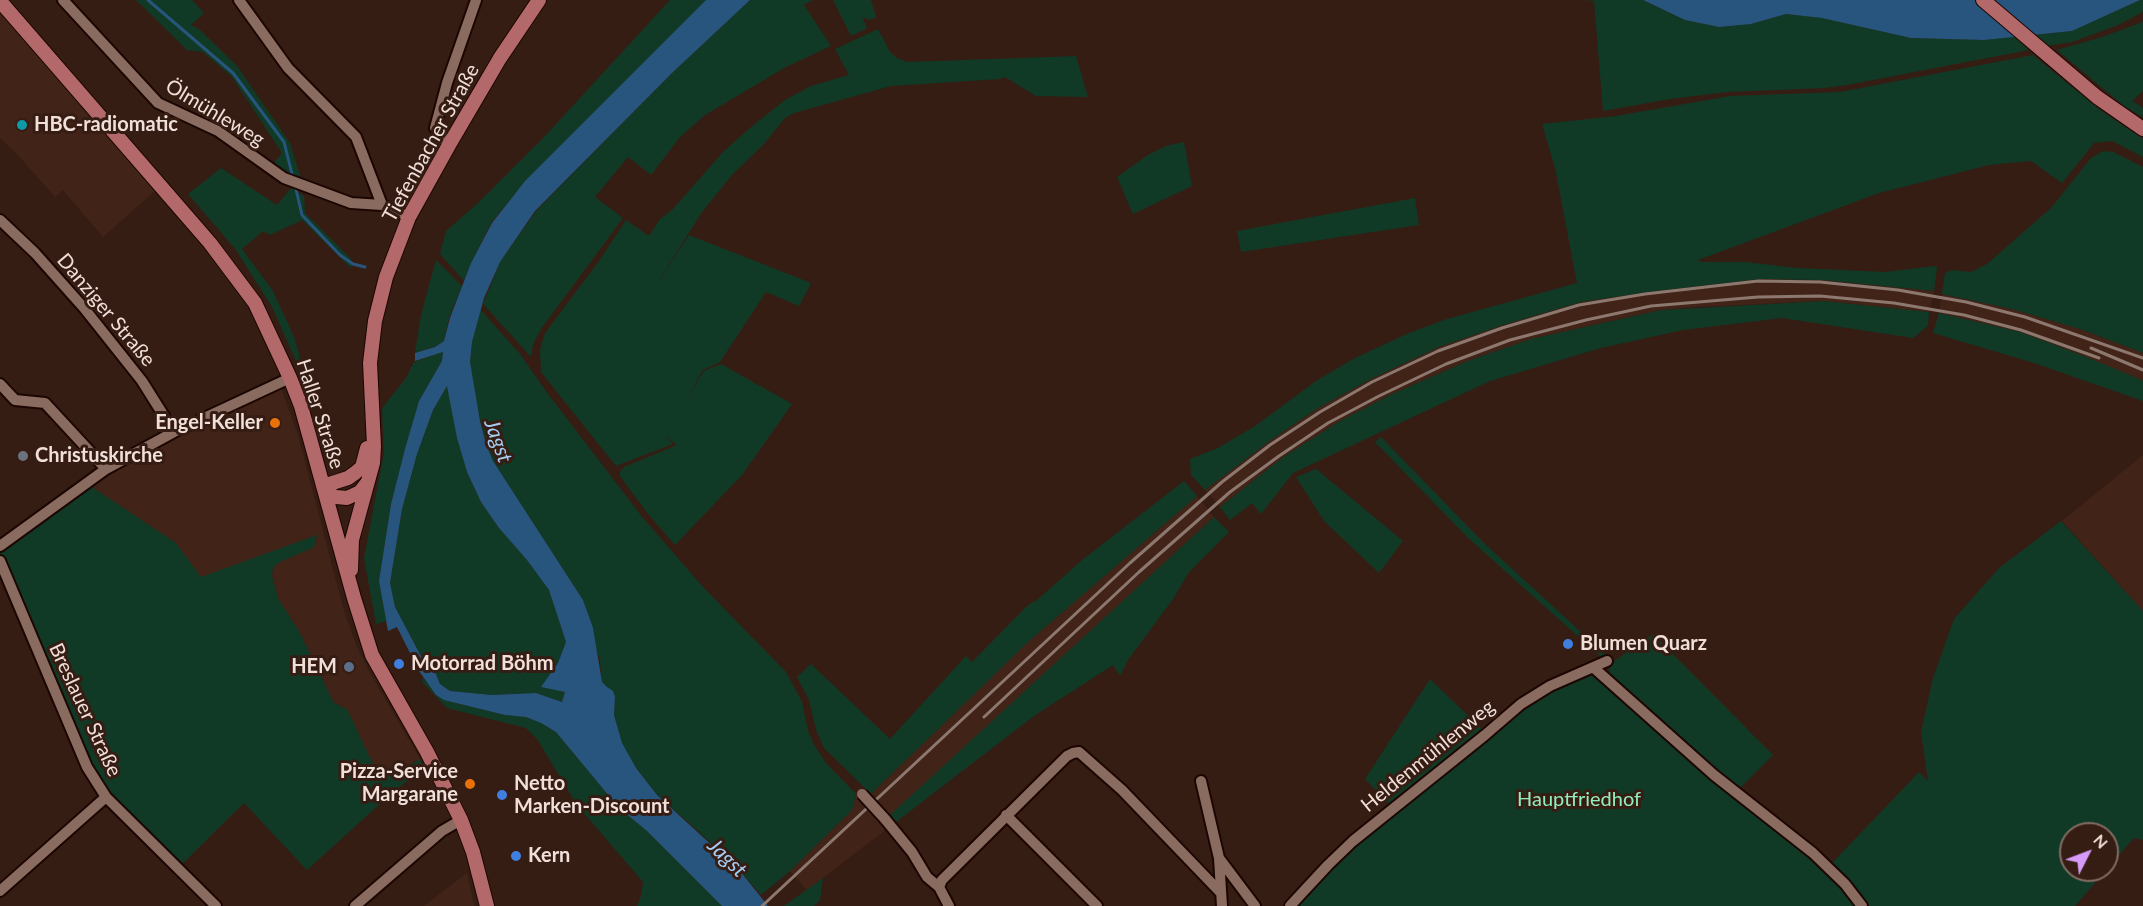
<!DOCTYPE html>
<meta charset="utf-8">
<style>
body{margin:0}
#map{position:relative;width:2143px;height:906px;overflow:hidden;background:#361d14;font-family:Lato,sans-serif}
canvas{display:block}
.north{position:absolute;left:2059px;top:822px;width:60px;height:60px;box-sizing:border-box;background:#361d14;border:2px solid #816b63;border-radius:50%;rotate:48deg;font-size:16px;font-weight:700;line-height:24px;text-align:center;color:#f1dfd9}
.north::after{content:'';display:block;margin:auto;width:21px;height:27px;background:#d89af8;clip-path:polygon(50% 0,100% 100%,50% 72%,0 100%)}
</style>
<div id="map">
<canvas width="2143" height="906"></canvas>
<div class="north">N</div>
</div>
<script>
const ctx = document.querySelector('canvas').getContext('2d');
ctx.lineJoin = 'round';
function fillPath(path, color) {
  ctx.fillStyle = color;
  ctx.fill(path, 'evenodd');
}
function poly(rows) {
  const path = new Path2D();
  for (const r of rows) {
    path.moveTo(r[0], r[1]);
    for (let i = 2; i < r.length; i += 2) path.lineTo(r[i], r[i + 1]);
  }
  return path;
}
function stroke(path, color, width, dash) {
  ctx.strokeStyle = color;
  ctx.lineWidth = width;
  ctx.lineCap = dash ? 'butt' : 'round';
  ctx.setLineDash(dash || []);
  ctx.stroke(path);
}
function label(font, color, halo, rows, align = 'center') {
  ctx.font = font + ' Lato,sans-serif';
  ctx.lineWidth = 6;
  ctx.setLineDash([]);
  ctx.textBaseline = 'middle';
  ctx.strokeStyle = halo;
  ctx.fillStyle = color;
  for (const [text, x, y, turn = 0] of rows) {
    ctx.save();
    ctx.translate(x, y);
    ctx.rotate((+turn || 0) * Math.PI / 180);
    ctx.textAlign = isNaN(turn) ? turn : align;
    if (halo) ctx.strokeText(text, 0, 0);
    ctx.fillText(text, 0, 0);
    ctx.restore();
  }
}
const built = poly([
 [0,11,156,190,103,237,63,190,55,197,17,154,0,138],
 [1760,279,1822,280,1934,291,1929,312,1823,301,1694,307,1661,310,1531,339,1470,360,1390,395,1340,421,1282,458,1220,507,1205,490,1271,440,1318,408,1373,378,1439,347,1503,325,1581,302,1648,292],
 [1942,294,2012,309,2083,330,2143,353,2143,381,2076,353,2020,332,1939,313],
 [279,383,298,435,344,611,357,647,371,675,420,759,381,782,347,709,334,703,300,633,278,598,272,576,273,568,278,563,314,547,317,535,200,578,176,543,86,483],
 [2143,455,2143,611,2062,521],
 [1197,496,1214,517,891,815,896,822,807,890,790,871,852,810,856,794,871,794,1028,642],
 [467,873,474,906,424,906]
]);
const green = poly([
 [136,0,192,0,204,13,191,25,199,29,237,66,290,143,301,179,272,165,282,153,232,77,203,52,187,50],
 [670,0,706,0,525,181,491,223,471,263,464,281,440,254,446,231,478,203,546,135],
 [750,0,813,0,804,5,831,46,786,67,705,115,680,137,651,175,628,157,595,197,623,218,541,329,533,344,531,357,483,304,500,262,536,211,672,73],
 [833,0,871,0,876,17,869,20,862,17,867,28,851,36],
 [1585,0,1642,0,1685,20,1719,27,1751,24,1786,14,1823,18,1911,38,1984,40,2014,36,2028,49,2025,50,2029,50,1847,85,1824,88,1727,92,1670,99,1603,111,1594,1],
 [2140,0,2143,0,2143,12,2118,25,2072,42,2046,46,2032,35,2072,31],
 [2143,22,2143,91,2132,101,2143,108,2143,117,2124,106,2057,50,2102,37],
 [878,29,890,52,897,58,907,62,1076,56,1088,97,1036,96,1005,77,1000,79,891,86,794,113,785,118,764,144,732,175,702,212,653,290,689,235,811,283,799,306,766,292,720,362,703,370,685,402,704,371,721,364,792,404,742,475,675,545,648,514,620,476,620,472,624,467,677,445,666,436,673,444,616,466,541,372,540,350,545,333,599,261,626,220,649,236,660,219,673,209,723,152,751,127,785,100,811,86,849,75,835,49],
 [2033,55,2100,110,2143,139,2143,157,2112,141,2094,143,2062,183,2031,161,1989,165,1879,193,1698,260,1701,262,1745,262,1797,268,1885,272,1935,266,1937,267,1934,291,1822,280,1760,279,1648,292,1581,302,1503,325,1439,347,1373,378,1318,408,1271,440,1205,490,1191,475,1190,459,1218,448,1255,426,1316,381,1355,358,1409,333,1447,319,1577,283,1555,168,1542,124,1616,116,1730,96,1840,92],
 [1184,142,1192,186,1133,214,1117,177,1148,155,1166,146],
 [2103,151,2113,152,2143,167,2143,353,2083,330,2012,309,1942,294,1945,273,1952,270,1971,272,1987,264,2051,208,2091,158],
 [221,168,277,205,291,188,304,196,305,213,351,259,351,268,302,220,270,235,263,231,242,249,273,291,294,337,300,358,297,363,272,307,236,250,188,194],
 [1415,198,1419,225,1241,252,1237,231],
 [436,260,462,286,449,318,444,341,434,347,415,353,421,315],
 [1823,301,1929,312,1928,326,1913,338,1782,318,1683,330,1601,348,1490,381,1293,473,1261,514,1252,503,1230,520,1220,507,1282,458,1340,421,1390,395,1470,360,1531,339,1661,310],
 [480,309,520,354,548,394,643,518,704,588,786,672,802,702,808,731,814,745,826,763,856,794,852,810,790,871,761,895,740,871,697,830,657,795,636,768,621,743,614,715,615,697,602,682,600,661,583,600,493,461,486,444,472,385,470,362,472,342],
 [1939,313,2020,332,2076,353,2130,375,2143,381,2143,401,2034,363,1933,333],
 [443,352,442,361,419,401,391,503,379,581,386,621,376,624,364,558,384,453,382,408,406,378,414,362],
 [448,385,457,438,467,472,481,502,499,528,527,560,549,590,566,642,558,663,542,687,565,692,562,702,536,693,492,695,450,691,440,684,435,672,422,658,395,607,390,583,402,509,417,454,433,410],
 [1381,437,1484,543,1608,657,1601,657,1467,537,1375,442],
 [1316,469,1403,541,1379,573,1324,521,1296,477],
 [1184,481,1197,496,1028,642,871,794,824,748,816,730,809,700,797,677,811,664,890,739,966,656,972,662,1028,605,1037,600,1082,560],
 [86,483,176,543,201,577,317,535,314,547,278,563,273,568,272,576,278,598,300,633,334,703,347,709,381,781,420,759,423,769,392,793,307,870,244,803,178,868,106,797,0,561,0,546],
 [1214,517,1229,532,1189,572,1173,599,1128,660,1120,676,1113,665,1034,716,896,822,890,815],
 [2061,521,2143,611,2143,840,2134,838,2107,869,2107,834,2071,834,2071,870,2106,870,2075,906,1864,906,1841,873,1832,863,1919,772,1928,781,1921,732,1933,678,1954,619,1999,568],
 [1653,634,1773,755,1738,790,1610,676,1610,664],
 [1592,672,1829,872,1858,906,1296,906,1356,844,1524,707,1552,688],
 [423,677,436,695,444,700,505,715,526,717,541,723,556,732,619,808,647,831,722,906,637,906,641,896,643,882,577,805,537,739,526,728,447,708,422,682],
 [1430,679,1484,731,1390,805,1365,779],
 [823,878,820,900,814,906,784,906]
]);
const water = poly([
 [706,0,750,0,672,73,535,211,500,262,484,298,472,342,470,362,480,421,486,444,493,461,583,600,593,628,602,682,607,687,613,691,615,697,614,715,622,743,636,768,657,795,740,871,768,906,722,906,647,831,619,808,556,732,541,723,526,717,505,715,444,700,436,695,419,671,397,627,388,631,379,581,391,504,405,449,419,401,442,361,443,352,415,361,415,353,435,347,444,341,450,318,471,263,492,223,525,181],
 [447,386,457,438,467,472,481,502,499,528,527,560,549,590,566,642,558,663,541,687,565,692,562,702,536,693,492,695,450,691,440,684,435,672,422,658,395,607,390,583,402,509,417,454,433,410],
 [1643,0,2140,0,2072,31,1984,40,1911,38,1822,18,1786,14,1751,24,1719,27,1685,20]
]);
const stream = poly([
 [148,0,233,73,284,142,293,178],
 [295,185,302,215,340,255,353,264,365,267]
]);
const minor = poly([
 [63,0,158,103,218,131,284,178,351,203,382,205],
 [239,0,288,68,356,137,382,205,409,217],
 [449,145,435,128,447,83,476,0],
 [0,220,35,253,84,308,142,381,174,432],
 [0,384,15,400,45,403,106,469],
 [0,546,106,469,174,432,290,378],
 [0,561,87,767,106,797,216,906],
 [1594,668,1714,775,1813,853,1845,884,1862,906],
 [1201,781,1219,858,1222,906],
 [1006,815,1097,906],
 [885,819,912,852,927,877,939,887,949,906],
 [1219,858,1255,906],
 [939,887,942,880,1067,756,1073,753,1079,752,1122,790,1221,893],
 [0,891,106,797],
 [355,906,442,831,461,820],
 [1290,906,1328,865,1353,841,1485,735,1521,704,1550,686,1607,661]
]);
const major = poly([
 [1983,0,2097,97,2143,129],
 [0,1,210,243,255,303,290,378,301,406,354,598,372,655,427,752,461,820,473,852,487,906],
 [323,486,348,478,355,473,362,467,367,448],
 [325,492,336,497,347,498,360,492,367,483],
 [351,570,352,540,373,463,374,446,370,363,375,321,386,277,409,217,449,145,500,58,539,0]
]);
const rail = poly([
 [2091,348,2143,370],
 [984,717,1139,572,1230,492,1279,456,1328,423,1379,396,1446,364,1510,340,1586,320,1651,306,1758,297,1820,296,1894,303,1964,315,2021,330,2099,358],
 [762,906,1130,563,1222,482,1270,445,1320,412,1372,382,1438,351,1502,328,1579,305,1645,294,1758,281,1820,282,1898,290,1966,302,2025,317,2143,358]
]);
const minorBridge = poly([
 [862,794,885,819]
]);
const markers = [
 [22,125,6,"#0f9aa8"],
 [275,423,6,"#e8710a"],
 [23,456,6,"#6b7280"],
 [1568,644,6,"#3f7fe0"],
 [399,664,6,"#3f7fe0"],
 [349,667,6,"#5c6f8a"],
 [470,784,6,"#e8710a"],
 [502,795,6,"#3f7fe0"],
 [516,856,6,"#3f7fe0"]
];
const streetNames = [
 ["Ölmühleweg",215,113,31],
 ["Tiefenbacher Straße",431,143,-61],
 ["Danziger Straße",106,310,50],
 ["Haller Straße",320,414,72],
 ["Breslauer Straße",85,710,65],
 ["Heldenmühlenweg",1428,756,-39]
];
const poiNames = [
 ["HBC-radiomatic",34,125],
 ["Engel-Keller",263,423,"right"],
 ["Christuskirche",35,456],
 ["Blumen Quarz",1580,644],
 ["Motorrad Böhm",411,664],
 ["HEM",337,667,"right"],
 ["Pizza-Service",458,772,"right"],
 ["Margarane",458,795,"right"],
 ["Netto",514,784],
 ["Marken-Discount",514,807],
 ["Kern",528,856]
];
const parkNames = [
 ["Hauptfriedhof",1579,800]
];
const waterNames = [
 ["Jagst",498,441,70],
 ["Jagst",727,858,44]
];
fillPath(built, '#422317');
fillPath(green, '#103a26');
fillPath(water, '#28557d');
stroke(stream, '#28557d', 3);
stroke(minor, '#1c0602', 14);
stroke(major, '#1c0602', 16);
stroke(minor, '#8a6b60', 10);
stroke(major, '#b3696a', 14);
stroke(rail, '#8d7870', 3);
stroke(minorBridge, '#1c0602', 14, []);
stroke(minorBridge, '#8a6b60', 10);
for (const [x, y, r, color] of markers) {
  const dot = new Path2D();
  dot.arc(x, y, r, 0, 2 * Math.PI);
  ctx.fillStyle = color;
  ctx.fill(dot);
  stroke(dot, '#361d14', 2);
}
label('20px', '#f1dfd9', '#361d14', streetNames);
label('bold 20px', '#f1dfd9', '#361d14', poiNames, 'left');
label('20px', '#91eebc', '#361d14', parkNames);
label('italic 21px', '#a6cdf3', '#361d14', waterNames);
</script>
